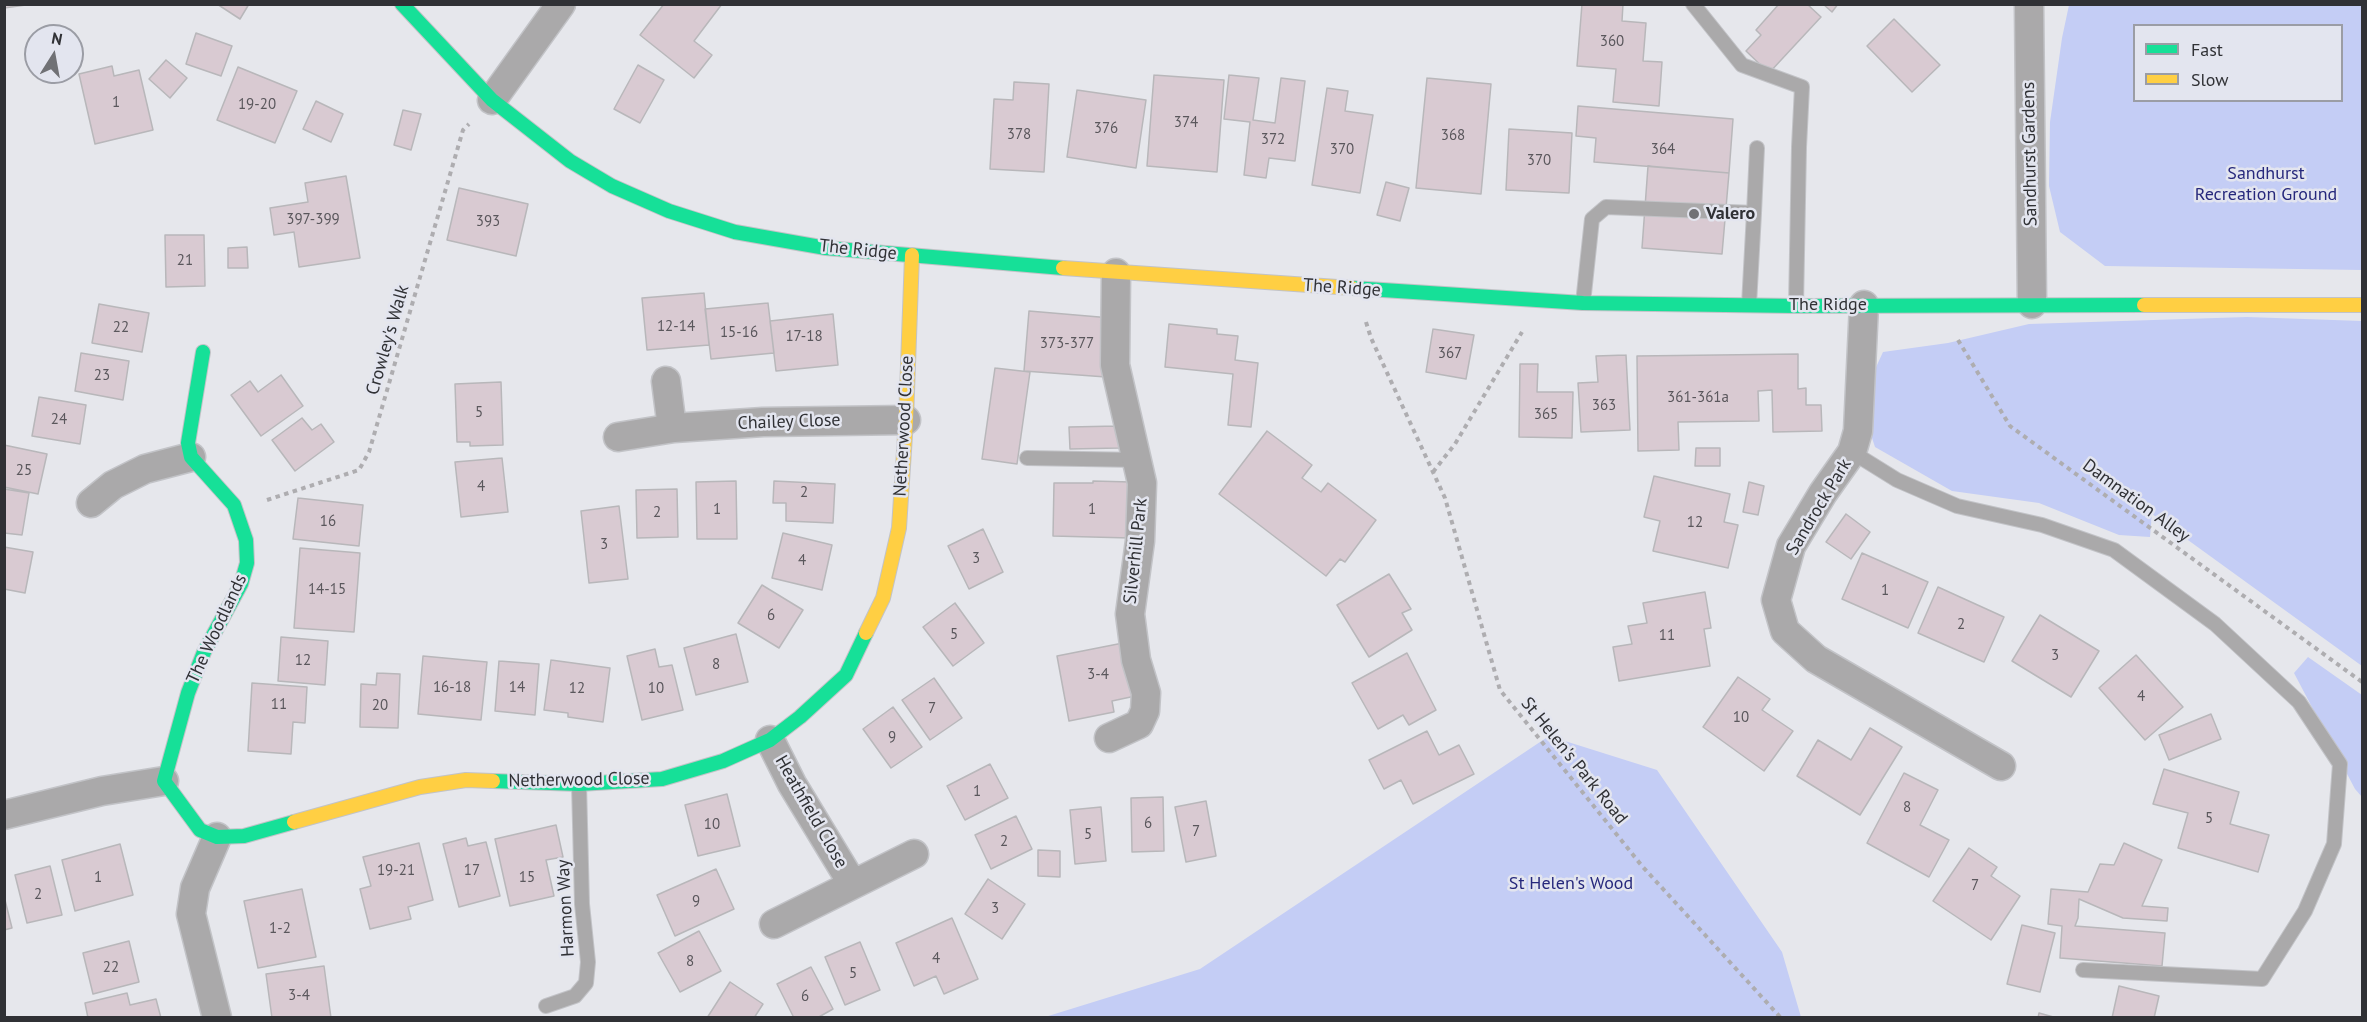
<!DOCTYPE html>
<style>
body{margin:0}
#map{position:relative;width:2367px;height:1022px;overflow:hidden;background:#e6e7ec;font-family:"PT Sans",sans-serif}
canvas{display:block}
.frame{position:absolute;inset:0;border:6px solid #303135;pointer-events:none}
.legend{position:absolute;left:2133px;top:24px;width:210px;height:78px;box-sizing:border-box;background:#e3e5ef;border:2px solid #9b9da5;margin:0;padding:8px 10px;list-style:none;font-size:18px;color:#303135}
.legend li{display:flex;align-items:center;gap:12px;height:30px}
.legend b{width:30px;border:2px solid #9b9da5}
.north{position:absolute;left:24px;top:24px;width:60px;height:60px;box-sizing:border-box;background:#e3e5ef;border:2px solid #9b9da5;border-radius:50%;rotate:11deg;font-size:16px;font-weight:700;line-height:24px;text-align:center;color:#303135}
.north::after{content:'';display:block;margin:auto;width:21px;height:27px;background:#707175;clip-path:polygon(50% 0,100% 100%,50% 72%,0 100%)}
</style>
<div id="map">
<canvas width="2367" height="1022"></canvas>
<div class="frame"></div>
<ul class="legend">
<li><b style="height:8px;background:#16e098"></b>Fast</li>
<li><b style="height:8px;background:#ffcf43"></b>Slow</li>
</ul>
<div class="north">N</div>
</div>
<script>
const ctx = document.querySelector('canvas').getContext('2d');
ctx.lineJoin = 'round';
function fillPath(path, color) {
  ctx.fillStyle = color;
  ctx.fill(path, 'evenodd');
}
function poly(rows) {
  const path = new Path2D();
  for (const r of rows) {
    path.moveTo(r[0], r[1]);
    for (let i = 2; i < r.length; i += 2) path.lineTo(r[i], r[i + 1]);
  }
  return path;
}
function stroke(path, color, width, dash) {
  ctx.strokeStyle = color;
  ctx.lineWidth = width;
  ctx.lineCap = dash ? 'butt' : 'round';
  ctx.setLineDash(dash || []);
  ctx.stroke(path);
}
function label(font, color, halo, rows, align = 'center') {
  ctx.font = font + ' "PT Sans",sans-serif';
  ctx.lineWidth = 5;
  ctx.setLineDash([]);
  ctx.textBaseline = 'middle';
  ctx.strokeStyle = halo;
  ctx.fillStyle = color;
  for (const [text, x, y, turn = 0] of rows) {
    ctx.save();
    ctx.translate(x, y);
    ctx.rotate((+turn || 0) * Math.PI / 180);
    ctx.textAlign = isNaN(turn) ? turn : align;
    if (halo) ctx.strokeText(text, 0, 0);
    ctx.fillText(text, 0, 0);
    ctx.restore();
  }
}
const green = poly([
 [2069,5,2362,5,2362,270,2105,266,2060,232,2049,186,2050,122,2062,38],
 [2134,26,2342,26,2342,100,2134,100],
 [2247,317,2362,321,2362,666,2152,514,2150,537,2119,535,2039,503,1952,491,1875,447,1860,402,1883,352,1948,343,2029,324],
 [2308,657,2362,695,2362,797,2355,789,2294,673],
 [1549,736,1657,770,1782,952,1801,1017,1045,1017,1200,969]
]);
const building = poly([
 [4,4,33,4,4,8,4,4],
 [217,4,249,4,240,19,217,4],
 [664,4,722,4,694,41,712,55,694,78,640,35,664,4],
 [1582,4,1623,4,1622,21,1646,23,1643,61,1662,62,1659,106,1613,102,1616,69,1577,66,1582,4],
 [1779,4,1807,4,1821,17,1769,73,1746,51,1761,35,1756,30,1779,4],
 [1823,4,1838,4,1832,12,1823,4],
 [1894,19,1940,65,1912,92,1867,46,1894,19],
 [196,33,232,46,221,76,186,64,196,33],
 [166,60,187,78,170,98,149,79,166,60],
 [638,65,664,80,640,123,614,109,638,65],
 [112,66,114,76,139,70,153,130,95,144,79,74,112,66],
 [238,67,297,91,275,143,217,120,238,67],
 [1154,75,1224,80,1217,172,1147,166,1154,75],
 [1229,75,1259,78,1253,120,1275,123,1281,78,1305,81,1295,161,1269,158,1266,178,1244,175,1250,122,1224,119,1229,75],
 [1427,78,1491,84,1481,194,1416,188,1427,78],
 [1014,82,1049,84,1044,172,990,169,994,99,1013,100,1014,82],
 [1327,88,1348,91,1345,111,1373,115,1360,193,1312,185,1327,88],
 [1077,90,1146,100,1136,168,1067,157,1077,90],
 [316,101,343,114,331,142,303,129,316,101],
 [1578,106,1733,119,1729,173,1594,162,1596,138,1576,136,1578,106],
 [403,110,421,114,411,150,394,145,403,110],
 [1509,129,1572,133,1569,193,1506,190,1509,129],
 [1648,166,1729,173,1722,254,1642,248,1648,166],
 [346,176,360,258,299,267,294,232,274,235,270,208,308,202,305,183,346,176],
 [1386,182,1409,188,1400,221,1377,215,1386,182],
 [459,188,528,204,516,256,447,240,459,188],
 [165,235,204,235,205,286,166,287,165,235],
 [247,247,248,268,228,268,228,248,247,247],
 [704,293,709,345,647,350,642,298,704,293],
 [768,303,774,353,711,359,705,309,768,303],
 [99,304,149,313,142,352,92,343,99,304],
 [1029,311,1111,318,1106,377,1024,371,1029,311],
 [833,314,838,365,776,371,770,321,833,314],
 [1169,324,1217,329,1217,334,1238,336,1235,360,1258,363,1251,427,1228,425,1233,374,1165,367,1169,324],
 [1433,329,1474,335,1466,379,1426,372,1433,329],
 [81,353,129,361,123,400,75,391,81,353],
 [1798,354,1798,389,1806,388,1806,405,1821,405,1822,431,1773,432,1772,390,1758,391,1759,421,1678,422,1679,450,1638,451,1637,356,1798,354],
 [1626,355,1630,430,1581,432,1578,383,1598,382,1596,356,1626,355],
 [1520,364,1538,364,1537,392,1573,392,1572,438,1519,437,1520,364],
 [995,368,1030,372,1017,464,982,459,995,368],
 [281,375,303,406,261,436,231,395,250,381,258,392,281,375],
 [501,382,503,445,470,446,470,442,457,442,455,384,501,382],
 [39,397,86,405,80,444,32,436,39,397],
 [302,418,312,430,321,424,334,442,295,471,272,440,302,418],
 [1118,426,1119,448,1070,449,1069,427,1118,426],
 [1267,431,1312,465,1302,478,1321,492,1328,483,1376,520,1345,562,1340,559,1326,576,1219,494,1267,431],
 [4,445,47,454,38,494,4,487,4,445],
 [1696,448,1720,448,1720,466,1695,466,1696,448],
 [502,458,508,512,461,517,455,462,502,458],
 [1654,476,1730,494,1724,522,1738,525,1728,568,1653,551,1660,521,1644,517,1654,476],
 [736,481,737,539,697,539,696,482,736,481],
 [774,481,835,484,833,523,786,521,786,503,773,503,774,481],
 [1093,481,1131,482,1130,538,1053,536,1054,483,1093,483,1093,481],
 [1749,482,1764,486,1758,515,1743,512,1749,482],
 [4,489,29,493,22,535,4,533,4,489],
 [677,489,678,537,637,538,636,490,677,489],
 [298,498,363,505,359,546,293,539,298,498],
 [619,506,628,579,589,583,581,511,619,506],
 [1846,514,1870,532,1851,559,1826,542,1846,514],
 [983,529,1003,572,969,589,948,546,983,529],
 [783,533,832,545,822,590,772,578,783,533],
 [4,547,33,552,25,593,4,589,4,547],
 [300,548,360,553,354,632,294,628,300,548],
 [1862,553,1928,582,1908,628,1842,599,1862,553],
 [1389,574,1411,609,1402,613,1412,630,1369,657,1337,605,1389,574],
 [762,585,803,610,779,648,738,623,762,585],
 [1938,587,2004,617,1984,662,1918,633,1938,587],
 [1705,592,1711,628,1704,629,1710,666,1619,681,1613,647,1632,644,1628,626,1647,623,1643,603,1705,592],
 [955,603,984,643,953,666,923,627,955,603],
 [2040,615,2099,651,2071,697,2012,661,2040,615],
 [736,634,748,682,696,695,684,648,736,634],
 [281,637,328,641,325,685,278,681,281,637],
 [1128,642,1140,695,1112,701,1114,712,1069,721,1057,656,1128,642],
 [655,649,659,667,672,665,683,710,642,720,627,656,655,649],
 [1407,653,1436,710,1409,725,1403,715,1378,729,1352,683,1407,653],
 [2136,655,2183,707,2145,740,2099,688,2136,655],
 [423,656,487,662,481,720,418,714,423,656],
 [551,660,610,668,603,722,568,717,568,713,544,710,551,660],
 [499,661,539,664,535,715,495,711,499,661],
 [377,673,400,674,398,728,360,727,361,684,376,685,377,673],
 [1738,677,1770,699,1762,710,1793,731,1764,771,1703,727,1738,677],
 [934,678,962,718,930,740,902,700,934,678],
 [252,683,307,687,305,723,293,722,291,754,248,751,252,683],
 [893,707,922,747,891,768,863,729,893,707],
 [2211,714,2221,739,2169,760,2159,735,2211,714],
 [1870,728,1902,747,1860,815,1797,776,1818,740,1851,760,1870,728],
 [1427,731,1439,755,1459,745,1474,774,1413,804,1401,780,1384,789,1369,760,1427,731],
 [990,764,1008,798,965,820,947,786,990,764],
 [2164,769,2239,792,2230,824,2269,835,2258,872,2178,848,2188,813,2153,804,2164,769],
 [1904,773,1938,790,1920,825,1949,840,1929,877,1867,843,1904,773],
 [727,794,740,846,698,856,685,805,727,794],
 [1163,797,1164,851,1132,852,1131,798,1163,797],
 [1206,801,1216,856,1186,862,1175,807,1206,801],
 [1101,807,1106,861,1075,864,1070,810,1101,807],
 [1016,816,1032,849,991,869,975,835,1016,816],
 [556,825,563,857,546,860,554,896,510,906,495,839,556,825],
 [466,838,468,846,486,842,500,896,459,907,443,844,466,838],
 [419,843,433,900,408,907,411,919,370,929,360,889,371,886,363,857,419,843],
 [2124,843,2162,860,2142,906,2168,908,2167,921,2123,918,2079,899,2078,918,2075,926,2165,933,2162,966,2060,958,2062,926,2048,924,2051,889,2088,892,2100,864,2114,865,2124,843],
 [120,844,133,895,75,911,62,860,120,844],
 [1969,848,1997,867,1991,876,2020,896,1991,940,1933,901,1969,848],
 [1038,850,1060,851,1060,877,1038,876,1038,850],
 [50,866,62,915,27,923,15,875,50,866],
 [716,869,734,909,675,936,657,895,716,869],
 [988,879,1025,904,1002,939,965,914,988,879],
 [302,889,316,957,258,968,244,901,302,889],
 [4,896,12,928,4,930,4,896],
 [952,918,978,979,944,994,936,976,914,986,896,943,952,918],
 [2022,925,2055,933,2040,992,2007,984,2022,925],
 [699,931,721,971,680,992,658,953,699,931],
 [129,941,139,982,93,994,83,953,129,941],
 [860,942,880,990,845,1005,825,957,860,942],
 [324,966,331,1018,272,1018,266,974,324,966],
 [811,967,833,1009,817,1018,794,1018,777,984,811,967],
 [730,982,763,1004,754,1018,707,1018,730,982],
 [2119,986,2159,996,2154,1018,2112,1018,2119,986],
 [127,993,130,1005,156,999,161,1018,88,1018,85,1003,127,993],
 [2039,1013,2057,1018,2038,1018,2039,1013]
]);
const path = poly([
 [1366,322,1371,338,1445,498,1500,690,1642,866,1781,1018],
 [1958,340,2010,426,2362,682],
 [1433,472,1455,444,1522,332],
 [267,500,359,470,369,452,463,130,469,124]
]);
const lane = poly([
 [1693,4,1742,65,1802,87,1799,147,1796,306],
 [1754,213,1757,148],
 [1583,303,1592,219,1606,207,1754,213,1749,305],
 [1852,452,1897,480,1957,506,2042,525,2114,550,2215,624,2299,702,2340,764,2334,844,2305,911,2262,979,2083,970],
 [1027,458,1138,460],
 [546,1006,575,996,586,983,588,962,582,904,579,784]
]);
const street = poly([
 [2029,4,2032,304],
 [492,100,561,4],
 [1864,305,1858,431,1852,452,1823,493,1791,546,1776,600,1785,631,1816,659,2001,766],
 [666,381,672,428],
 [618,437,674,428,763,422,906,420],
 [91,503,113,485,145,469,191,457],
 [1109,738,1139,724,1145,711,1146,693,1136,660,1130,614,1140,541,1142,483,1115,365,1116,273],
 [770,740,792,784,852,883],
 [4,815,102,791,164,781],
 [217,837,195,888,191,914,217,1018],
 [774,924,914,854]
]);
const fast = poly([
 [402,4,492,100,570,161,612,186,669,211,735,232,826,248,1063,268],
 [1352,288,1583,303,1796,306,2144,305],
 [203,352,188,443,191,457,234,505,246,540,247,563,241,584,204,652,188,693,164,781,200,830,217,837,244,836,294,822],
 [493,781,579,784,662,779,723,761,770,740,800,717,846,675,866,633]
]);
const slow = poly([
 [1063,268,1352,288],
 [2144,305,2362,305],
 [866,633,883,598,899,528,906,420,912,255],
 [294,822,420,787,466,780,493,781]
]);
const markers = [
 [1694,214,6,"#707175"]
];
const numberNames = [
 ["360",1612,42],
 ["1",116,103],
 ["19-20",257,105],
 ["374",1186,123],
 ["376",1106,129],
 ["378",1019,135],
 ["368",1453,136],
 ["372",1273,140],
 ["370",1342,150],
 ["364",1663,150],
 ["370",1539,161],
 ["397-399",313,220],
 ["393",488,222],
 ["21",185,261],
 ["12-14",676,327],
 ["22",121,328],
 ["15-16",739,333],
 ["17-18",804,337],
 ["373-377",1067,344],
 ["367",1450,354],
 ["23",102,376],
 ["361-361a",1698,398],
 ["363",1604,406],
 ["5",479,413],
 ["365",1546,415],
 ["24",59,420],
 ["25",24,471],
 ["4",481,487],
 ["2",804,493],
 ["1",717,510],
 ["1",1092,510],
 ["2",657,513],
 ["16",328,522],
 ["12",1695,523],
 ["3",604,545],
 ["3",976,559],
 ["4",802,561],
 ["14-15",327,590],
 ["1",1885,591],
 ["6",771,616],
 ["2",1961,625],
 ["5",954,635],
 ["11",1667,636],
 ["3",2055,656],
 ["12",303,661],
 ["8",716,665],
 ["3-4",1098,675],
 ["16-18",452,688],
 ["14",517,688],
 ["12",577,689],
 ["10",656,689],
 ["4",2141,697],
 ["11",279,705],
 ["20",380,706],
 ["7",932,709],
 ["10",1741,718],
 ["9",892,738],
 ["1",977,792],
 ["8",1907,808],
 ["5",2209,819],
 ["6",1148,824],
 ["10",712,825],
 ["7",1196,832],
 ["5",1088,835],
 ["2",1004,842],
 ["19-21",396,871],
 ["17",472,871],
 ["1",98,878],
 ["15",527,878],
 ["7",1975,886],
 ["2",38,895],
 ["9",696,902],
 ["3",995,909],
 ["1-2",280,929],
 ["4",936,959],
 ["8",690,962],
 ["22",111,968],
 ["5",853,974],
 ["3-4",299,996],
 ["6",805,997]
];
const streetNames = [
 ["Sandhurst Gardens",2030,154,-91],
 ["The Ridge",858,250,6],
 ["The Ridge",1342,288,4],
 ["The Ridge",1828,305],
 ["Crowley's Walk",388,340,-74],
 ["Chailey Close",789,422,-2],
 ["Netherwood Close",904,426,-87],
 ["Damnation Alley",2136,501,36],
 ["Sandrock Park",1819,507,-59],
 ["Silverhill Park",1136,551,-84],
 ["The Woodlands",217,629,-65],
 ["St Helen's Park Road",1574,761,51],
 ["Netherwood Close",579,780,-1],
 ["Heathfield Close",811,812,60],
 ["Harmon Way",566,908,-93]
];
const parkNames = [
 ["Sandhurst",2266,174],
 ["Recreation Ground",2266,195],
 ["St Helen's Wood",1571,884]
];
const poiNames = [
 ["Valero",1706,214]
];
fillPath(green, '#c4cdf5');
fillPath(building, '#d9cad2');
stroke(building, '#b8b7ba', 1.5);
stroke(lane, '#c2c3c7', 16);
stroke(street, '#c2c3c7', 31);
stroke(fast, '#c2c3c7', 16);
stroke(slow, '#c2c3c7', 16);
stroke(path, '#aeadb0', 4, [4.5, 4.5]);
stroke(lane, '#aaa9aa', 14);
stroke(street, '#aaa9aa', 28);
stroke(fast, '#16e098', 14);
stroke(slow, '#ffcf43', 14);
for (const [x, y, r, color] of markers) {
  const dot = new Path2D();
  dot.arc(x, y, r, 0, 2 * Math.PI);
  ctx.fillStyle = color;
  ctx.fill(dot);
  stroke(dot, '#e3e5ef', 2);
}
label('15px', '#5a575c', null, numberNames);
label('18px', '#303135', '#e3e5ef', streetNames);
label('18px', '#26287c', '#e3e5ef', parkNames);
label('bold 18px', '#303135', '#e3e5ef', poiNames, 'left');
</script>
